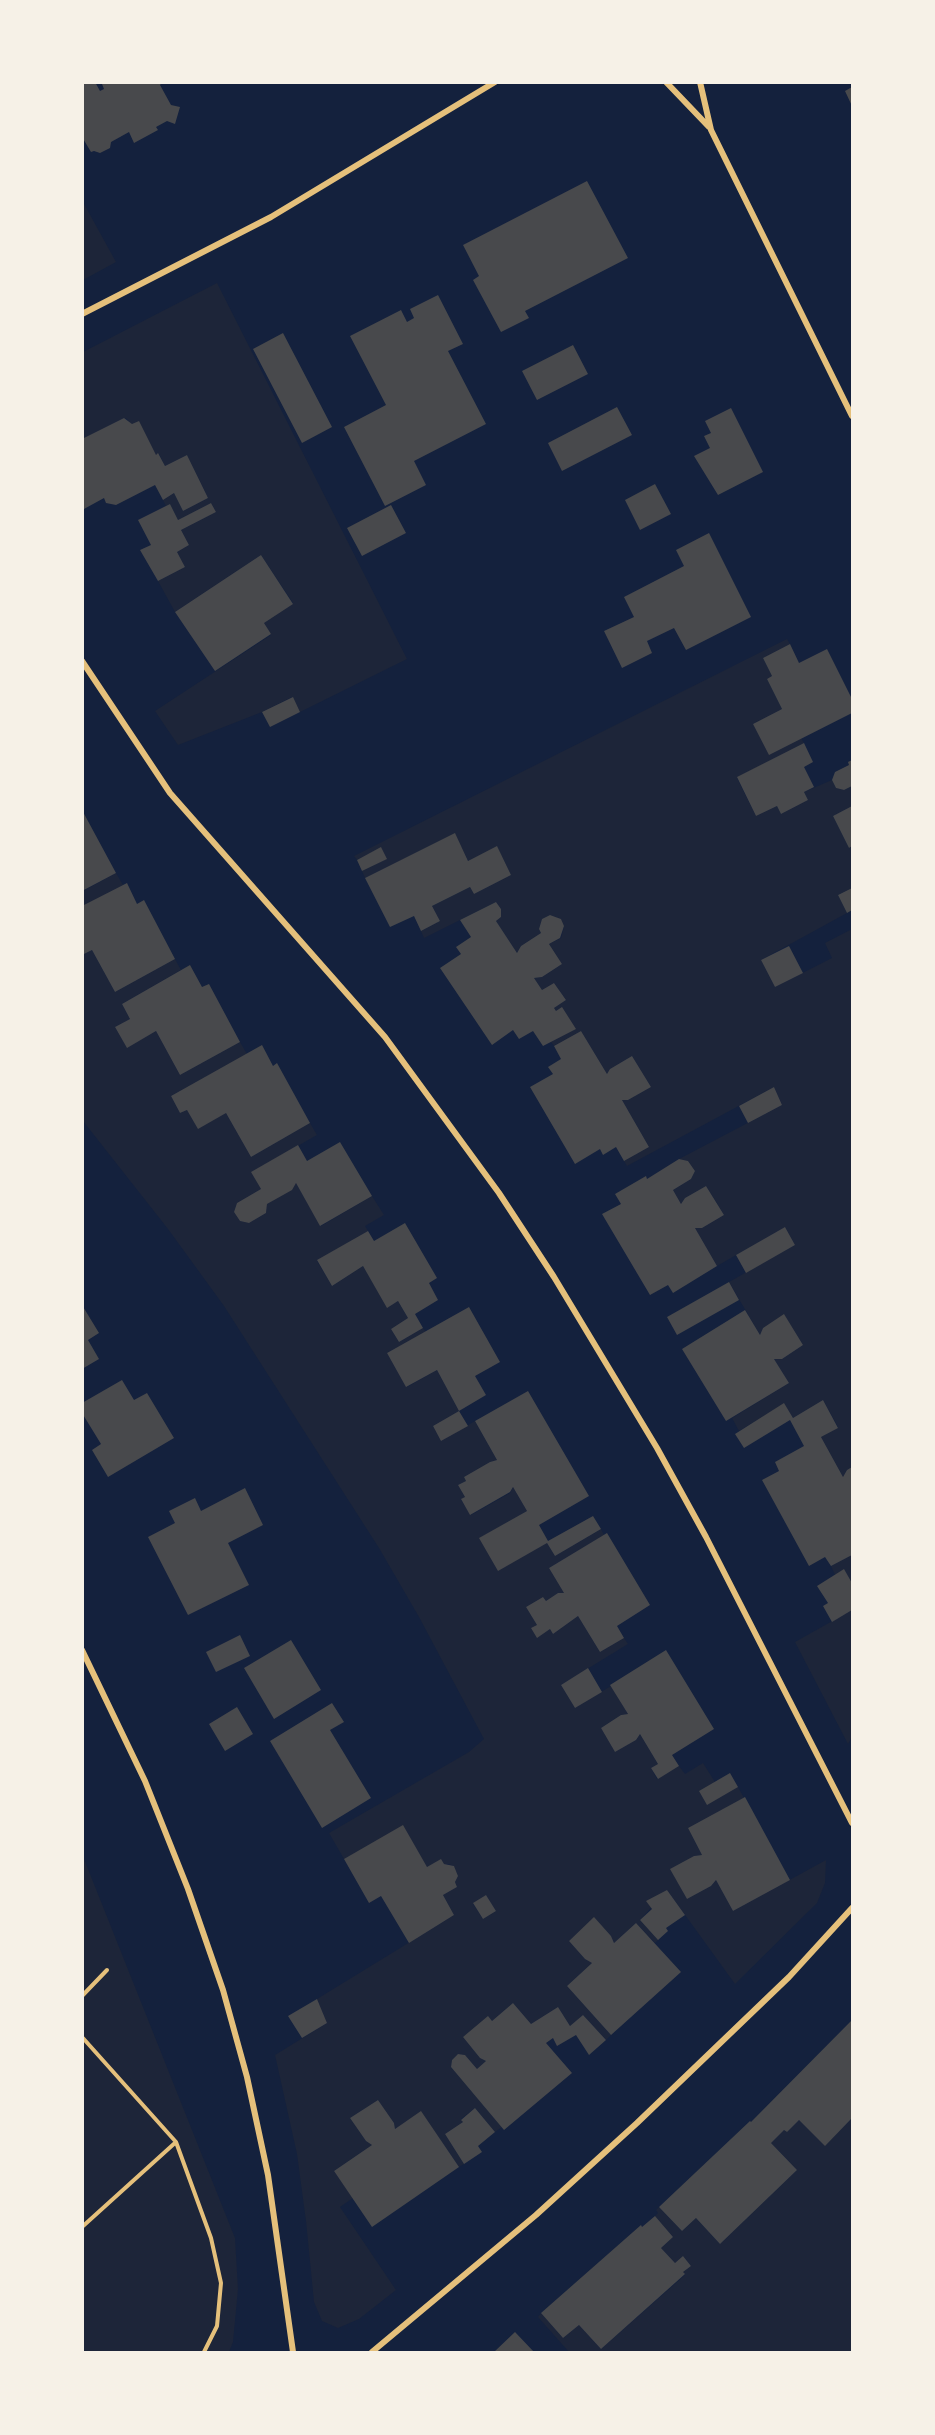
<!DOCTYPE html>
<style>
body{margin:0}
#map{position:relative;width:935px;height:2435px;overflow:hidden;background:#14213d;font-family:"IBM Plex Sans",sans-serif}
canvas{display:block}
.frame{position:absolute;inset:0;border:84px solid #f6f1e7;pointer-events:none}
</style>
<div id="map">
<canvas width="935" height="2435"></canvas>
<div class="frame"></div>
</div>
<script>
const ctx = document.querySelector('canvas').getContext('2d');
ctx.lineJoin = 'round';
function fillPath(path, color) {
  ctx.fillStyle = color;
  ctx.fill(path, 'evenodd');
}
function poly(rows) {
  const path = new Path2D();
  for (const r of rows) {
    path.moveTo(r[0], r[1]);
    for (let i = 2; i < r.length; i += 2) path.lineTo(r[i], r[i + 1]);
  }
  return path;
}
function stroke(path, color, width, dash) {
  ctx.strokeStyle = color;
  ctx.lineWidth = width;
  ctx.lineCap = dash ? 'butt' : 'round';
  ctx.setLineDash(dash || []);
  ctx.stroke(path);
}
const green = poly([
 [83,202,116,262,83,280,82,280],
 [217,283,407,659,300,712,292,697,262,712,178,745,155,711,271,635,264,623,293,603,261,555,175,612,158,581,185,567,177,552,189,545,181,530,216,512,211,503,178,520,170,504,166,506,163,500,174,493,183,511,208,498,187,455,165,466,159,454,156,455,127,419,124,418,83,439,83,352],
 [787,639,790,644,763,658,772,676,767,679,782,709,753,724,801,738,804,743,737,778,756,816,777,806,781,814,808,800,804,792,832,780,836,788,844,790,852,786,852,806,833,816,849,848,852,846,852,888,838,895,847,913,761,960,775,987,832,958,825,943,852,929,852,1467,847,1470,843,1477,821,1437,838,1427,823,1400,793,1418,784,1404,739,1431,732,1418,789,1383,774,1359,782,1359,803,1345,784,1315,763,1328,760,1335,729,1282,795,1245,785,1227,717,1266,695,1228,702,1228,724,1215,715,1200,706,1186,685,1198,681,1204,673,1190,691,1179,695,1171,688,1161,679,1159,782,1105,774,1087,627,1166,624,1161,649,1147,622,1100,628,1100,651,1087,632,1056,610,1069,607,1074,581,1031,554,1046,551,1042,556,1011,554,1008,566,1000,554,983,542,990,534,978,542,977,562,964,549,944,561,938,564,927,561,919,550,915,542,919,539,929,541,933,521,946,517,953,496,921,501,917,501,909,496,902,424,938,421,931,440,921,432,906,470,887,474,894,511,875,497,847,468,861,455,834,365,878,362,871,386,859,381,848,357,860,354,856],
 [116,873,123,885,83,906,83,891],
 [92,950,115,992,175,959,181,970,122,1004,130,1019,115,1027,127,1047,156,1031,180,1075,240,1042,247,1054,171,1096,180,1113,187,1110,226,1113,251,1157,310,1123,317,1135,252,1172,261,1189,237,1203,234,1212,240,1221,249,1223,266,1213,267,1204,296,1183,321,1226,372,1196,384,1215,365,1226,368,1231,317,1261,332,1286,363,1266,388,1307,398,1301,408,1318,391,1329,399,1342,423,1328,426,1332,387,1353,396,1369,407,1387,437,1370,459,1411,433,1426,441,1441,475,1421,497,1460,490,1462,464,1477,466,1481,458,1485,465,1497,461,1500,471,1515,510,1493,513,1487,527,1511,480,1538,547,1543,555,1556,601,1529,604,1535,549,1568,564,1593,558,1593,546,1601,543,1597,526,1607,537,1625,537,1637,550,1629,553,1634,578,1616,600,1652,624,1638,628,1644,561,1685,575,1708,611,1686,628,1714,621,1715,601,1728,615,1752,636,1740,640,1734,658,1764,651,1768,657,1779,679,1766,685,1774,703,1763,715,1782,738,1787,744,1798,688,1828,702,1855,694,1856,671,1869,687,1899,711,1886,716,1880,733,1911,826,1860,825,1883,817,1903,735,1984,667,1890,640,1920,658,1940,655,1943,636,1923,614,1943,611,1936,594,1918,569,1941,585,1959,592,1963,567,1986,611,2035,606,2040,583,2015,570,2026,558,2007,531,2024,513,2003,492,2021,463,2037,480,2058,486,2061,477,2069,465,2055,458,2054,452,2060,451,2067,502,2127,495,2132,475,2108,461,2119,463,2122,445,2134,464,2164,459,2167,421,2112,395,2129,394,2123,378,2100,350,2118,366,2141,372,2145,334,2171,353,2198,340,2207,396,2290,359,2319,338,2328,322,2321,314,2302,306,2221,297,2154,275,2055,327,2023,317,1999,454,1915,443,1895,457,1887,455,1882,458,1876,454,1866,448,1864,427,1867,344,1859,329,1833,469,1752,484,1739,419,1617,379,1548,224,1306,168,1229,83,1121,82,955],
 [486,1895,496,1911,483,1919,473,1904],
 [852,1555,852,1583,844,1570,835,1575,831,1566],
 [852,1610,852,1737,848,1744,795,1642],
 [82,1854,235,2238,238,2289,233,2342,229,2352,83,2352],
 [852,2118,852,2352,569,2352,538,2317,541,2313,563,2338,579,2325,601,2349,685,2275,683,2272,691,2266,683,2256,675,2263,661,2248,673,2237,655,2216,658,2213,656,2210,659,2207,682,2231,696,2218,720,2244,797,2170,771,2143,784,2130,787,2132,799,2120,825,2145]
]);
const building = poly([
 [87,82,95,82,100,91,104,89,102,84,105,82,162,82,160,85,171,105,180,107,175,124,167,121,156,127,158,130,134,143,129,132,111,142,110,148,100,153,94,151,91,152,82,137,82,85],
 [852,87,852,106,845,91],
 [587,181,628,258,525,311,529,318,501,332,473,280,479,276,463,245],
 [438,295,463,344,448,351,486,424,414,461,426,485,385,506,344,427,386,405,350,336,401,310,407,322,414,318,410,309],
 [283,333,332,427,302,443,253,349],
 [573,345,588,374,537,400,522,371],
 [617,407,632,435,562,471,548,443],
 [731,408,763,472,718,495,694,456,710,448,704,436,711,433,705,421],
 [124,418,132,424,139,421,156,455,158,453,165,466,187,455,208,498,183,511,174,493,163,500,155,485,116,505,106,503,104,498,84,509,82,439],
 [655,484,671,514,640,530,625,500],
 [211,503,216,512,181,530,189,545,177,552,185,567,158,581,140,550,151,545,138,520,170,504,178,520],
 [391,505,406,533,362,556,347,528],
 [709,533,751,617,686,650,674,628,647,641,652,653,622,668,604,631,634,617,624,597,684,566,676,550],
 [261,555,293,604,264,623,271,634,215,671,175,612],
 [790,644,799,663,827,649,852,699,852,713,769,755,753,724,782,709,767,679,772,676,763,658],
 [293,697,300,712,270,727,262,712],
 [804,743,813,762,804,767,814,787,804,792,808,800,781,814,777,806,756,816,737,777],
 [852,760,852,786,844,790,836,788,832,780,835,772,849,765,848,762],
 [852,806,852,846,849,848,833,816],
 [82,810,116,873,82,891],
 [455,833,468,861,497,846,511,875,474,894,470,887,432,906,440,921,421,931,414,916,390,927,365,878],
 [381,847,387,859,362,871,357,860],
 [127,883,137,904,144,900,175,959,115,992,92,950,82,955,82,906],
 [852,888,852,910,847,913,838,895],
 [496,902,501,909,501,917,496,921,517,953,521,946,541,933,539,929,542,919,550,915,561,919,564,926,560,938,549,944,562,964,542,977,534,978,542,990,554,983,566,1000,554,1008,556,1011,562,1007,576,1029,543,1046,533,1031,519,1039,513,1030,492,1045,440,968,461,954,456,947,471,937,460,920],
 [789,946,803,973,775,987,761,960],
 [190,965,202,987,209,984,240,1042,180,1075,156,1031,127,1048,115,1027,130,1019,122,1004],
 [581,1031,607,1074,610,1069,632,1056,651,1087,628,1100,622,1100,649,1147,624,1161,616,1147,603,1155,600,1149,575,1164,530,1087,553,1074,548,1067,561,1059,554,1046],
 [262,1045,273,1066,277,1063,310,1123,251,1157,226,1113,198,1129,187,1110,180,1113,171,1096],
 [774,1087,782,1105,748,1123,739,1106],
 [340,1142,372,1196,320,1226,296,1183,292,1190,267,1204,266,1213,249,1223,240,1221,234,1212,237,1203,261,1189,251,1172,298,1145,307,1161],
 [679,1159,688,1161,695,1171,691,1179,673,1190,681,1204,685,1198,706,1186,724,1215,702,1228,695,1228,717,1266,673,1293,668,1285,650,1295,602,1214,621,1204,615,1194,646,1176,647,1179],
 [405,1223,437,1278,429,1283,438,1300,415,1314,423,1328,399,1342,391,1329,408,1318,398,1301,387,1308,363,1266,332,1286,317,1260,368,1231,374,1241],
 [785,1227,795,1245,746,1273,736,1255],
 [729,1282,739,1300,677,1335,667,1317],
 [82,1305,99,1333,88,1340,99,1359,82,1369],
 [469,1307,500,1362,475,1376,486,1395,459,1411,468,1426,441,1441,433,1426,459,1411,437,1370,406,1387,387,1353],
 [745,1310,760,1335,763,1328,784,1314,803,1345,782,1359,774,1359,789,1383,726,1421,682,1349],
 [122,1380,134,1400,147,1393,174,1438,108,1477,92,1450,101,1444,82,1413,82,1403],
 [528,1391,589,1496,539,1525,548,1541,593,1516,601,1529,555,1556,547,1543,498,1571,479,1538,527,1511,513,1487,510,1492,470,1515,461,1499,465,1497,458,1485,466,1481,464,1477,490,1462,497,1460,475,1421],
 [823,1400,838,1428,821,1437,843,1477,847,1470,852,1467,852,1555,831,1566,825,1557,809,1566,762,1480,779,1471,775,1462,804,1446,790,1420,744,1448,735,1434,784,1403,793,1418],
 [245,1488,263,1525,228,1543,249,1585,188,1615,148,1537,175,1523,169,1511,195,1498,201,1511],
 [607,1533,650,1605,617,1626,624,1638,600,1652,578,1616,553,1634,550,1629,537,1638,531,1628,537,1625,526,1607,543,1597,546,1601,558,1593,564,1593,549,1568],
 [844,1569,852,1583,852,1610,832,1622,823,1606,828,1603,817,1586],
 [240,1635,250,1656,216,1672,206,1652],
 [291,1640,321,1690,274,1719,244,1668],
 [666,1650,714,1729,672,1755,679,1766,658,1779,651,1768,658,1764,640,1734,636,1740,615,1752,601,1728,621,1715,628,1714,610,1685],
 [588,1668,602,1692,575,1708,561,1685],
 [332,1703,344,1722,330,1730,371,1798,322,1828,270,1741],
 [237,1707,253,1734,225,1751,209,1724],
 [730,1773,738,1787,707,1805,699,1791],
 [745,1797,790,1880,733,1911,716,1880,711,1886,687,1899,670,1869,694,1856,702,1855,688,1828],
 [403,1825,427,1867,441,1859,444,1864,454,1866,458,1876,455,1882,457,1887,443,1895,454,1915,409,1943,381,1896,369,1903,344,1859],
 [667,1890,685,1915,666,1928,668,1931,658,1940,640,1920,652,1909,646,1901],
 [486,1895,496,1911,483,1919,473,1903],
 [594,1917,611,1936,614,1943,636,1923,681,1972,611,2035,567,1986,592,1963,585,1959,569,1941],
 [317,1999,327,2023,302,2038,288,2016],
 [513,2003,531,2024,558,2007,570,2026,583,2015,606,2040,589,2055,576,2035,557,2046,553,2038,546,2043,572,2073,504,2130,451,2067,452,2060,458,2054,465,2055,477,2069,486,2061,480,2058,463,2037,488,2016,492,2021],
 [852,2020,852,2118,825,2146,799,2120,787,2132,784,2130,771,2143,797,2170,720,2244,696,2218,682,2231,659,2207,750,2121,751,2122],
 [378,2100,394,2123,395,2129,421,2111,459,2167,372,2227,334,2171,372,2145,366,2141,350,2118],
 [475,2108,495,2132,478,2146,482,2152,464,2164,445,2134,463,2122,461,2120],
 [655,2216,673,2237,661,2248,675,2263,683,2256,691,2266,683,2272,685,2274,601,2349,579,2325,563,2338,541,2313,641,2225,642,2227],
 [515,2332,534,2352,494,2352]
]);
const path = poly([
 [82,1996,107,1970],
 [82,2037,176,2142,211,2238,221,2283,217,2326,204,2352],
 [82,2227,176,2142]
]);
const minor = poly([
 [666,82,709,127],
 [700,82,711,130,852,416],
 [82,314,271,217,495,82],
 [82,661,170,793,385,1037,499,1193,554,1277,657,1448,706,1537,852,1823],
 [82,1650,145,1781,188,1889,223,1990,247,2077,268,2175,293,2352],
 [372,2352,536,2215,637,2123,789,1977,852,1908]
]);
fillPath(green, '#1d2539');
fillPath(building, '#48494c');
stroke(path, '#e5c07b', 4);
stroke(minor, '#e5c07b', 6);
</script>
